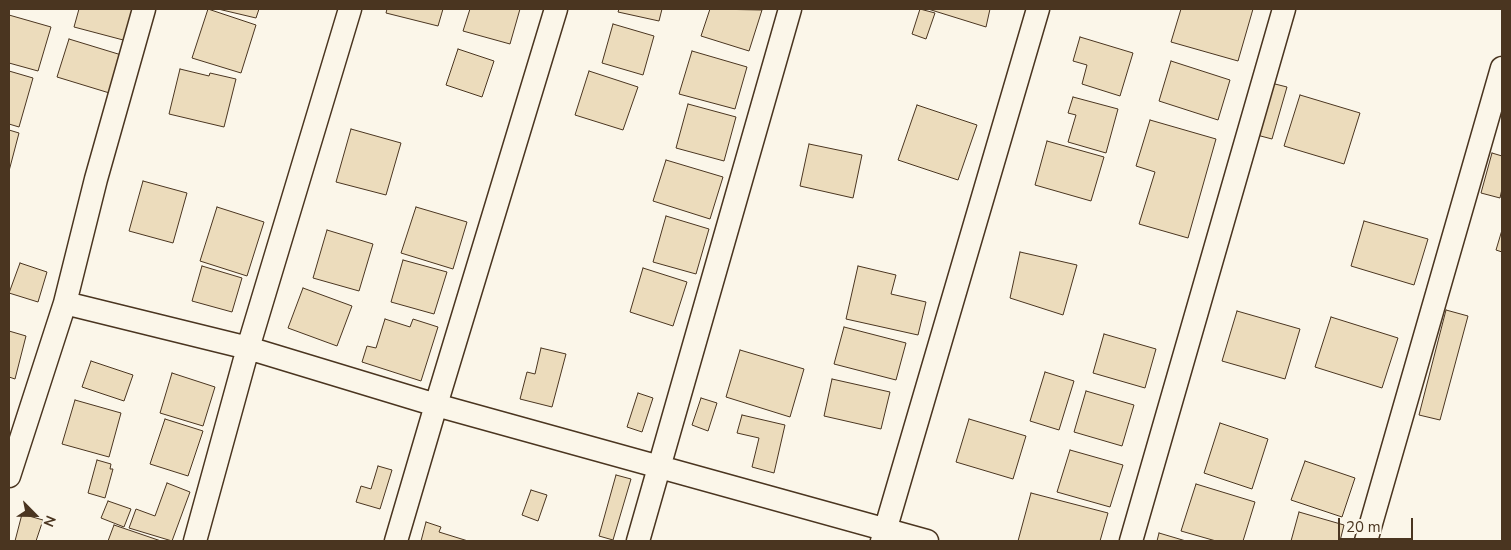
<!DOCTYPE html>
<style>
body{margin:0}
#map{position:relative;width:1511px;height:550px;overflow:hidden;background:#fbf6e9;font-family:"Nunito Sans",sans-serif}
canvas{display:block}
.frame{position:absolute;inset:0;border:10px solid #4a3520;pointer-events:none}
.north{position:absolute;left:10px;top:490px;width:50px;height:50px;-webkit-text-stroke:4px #fbf6e9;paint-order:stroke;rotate:113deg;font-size:14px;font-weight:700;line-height:20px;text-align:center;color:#4a3520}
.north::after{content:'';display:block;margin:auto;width:18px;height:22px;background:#4a3520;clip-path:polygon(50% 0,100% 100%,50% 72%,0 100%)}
.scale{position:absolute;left:1338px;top:518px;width:75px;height:22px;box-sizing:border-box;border:2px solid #4a3520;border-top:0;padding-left:6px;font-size:15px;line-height:18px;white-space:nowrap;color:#4a3520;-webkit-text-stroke:4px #fbf6e9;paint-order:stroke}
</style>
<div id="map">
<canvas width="1511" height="550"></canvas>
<div class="frame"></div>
<div class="north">N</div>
<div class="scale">20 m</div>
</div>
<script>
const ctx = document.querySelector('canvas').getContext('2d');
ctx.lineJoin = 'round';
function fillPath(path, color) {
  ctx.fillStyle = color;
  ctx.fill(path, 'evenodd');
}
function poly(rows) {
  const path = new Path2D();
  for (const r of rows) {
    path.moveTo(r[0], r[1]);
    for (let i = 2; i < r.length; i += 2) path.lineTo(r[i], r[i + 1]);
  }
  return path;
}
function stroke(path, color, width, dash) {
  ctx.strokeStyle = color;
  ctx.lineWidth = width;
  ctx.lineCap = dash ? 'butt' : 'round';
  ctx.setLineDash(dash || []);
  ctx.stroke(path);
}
const building = poly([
 [79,9,136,9,127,41,74,27,79,9],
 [208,9,256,25,241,73,192,58,208,9],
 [218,9,259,9,256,18,218,9],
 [387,9,443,9,438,26,386,13,387,9],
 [470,9,520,9,510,44,463,31,470,9],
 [619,9,662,9,659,21,618,12,619,9],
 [710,9,762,10,749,51,701,36,710,9],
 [920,9,935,13,926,39,912,34,920,9],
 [928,9,990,9,986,27,928,9],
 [1181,9,1253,9,1238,61,1171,42,1181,9],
 [9,15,51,27,38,71,9,63,9,15],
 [613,24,654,36,643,75,602,63,613,24],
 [1080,37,1133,53,1120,96,1082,84,1087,65,1073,61,1080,37],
 [69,39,128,57,116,95,57,77,69,39],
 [458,49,494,61,482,97,446,85,458,49],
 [692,51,747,67,735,109,679,94,692,51],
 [1171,61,1230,80,1218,120,1159,101,1171,61],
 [180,69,209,76,210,73,236,79,224,127,169,114,180,69],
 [9,71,33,78,19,127,9,124,9,71],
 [589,71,638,87,623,130,575,115,589,71],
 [1267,82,1287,87,1272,139,1253,134,1267,82],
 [1300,95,1360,113,1344,164,1284,146,1300,95],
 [1073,97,1118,109,1106,153,1068,142,1076,115,1068,113,1073,97],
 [688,104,736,117,724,161,676,148,688,104],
 [917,105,977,125,958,180,898,160,917,105],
 [1150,120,1216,139,1188,238,1139,224,1155,172,1136,166,1150,120],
 [351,129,401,143,386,195,336,182,351,129],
 [9,130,19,133,9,171,9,130],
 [1047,141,1104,157,1091,201,1035,185,1047,141],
 [809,144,862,155,853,198,800,186,809,144],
 [1492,153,1502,156,1502,189,1500,198,1481,193,1492,153],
 [666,160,723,177,710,219,653,201,666,160],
 [143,181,187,193,173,243,129,231,143,181],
 [217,207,264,222,247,276,200,261,217,207],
 [416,207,467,222,453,269,401,253,416,207],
 [666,216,709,229,696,274,653,262,666,216],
 [1364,221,1428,239,1414,285,1351,266,1364,221],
 [327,230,373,244,359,291,313,278,327,230],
 [1502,230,1502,252,1496,250,1502,230],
 [1020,252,1077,265,1063,315,1010,298,1020,252],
 [403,260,447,272,434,314,391,302,403,260],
 [20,263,47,272,38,302,9,293,20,263],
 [202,266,242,278,232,312,192,301,202,266],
 [858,266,896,275,891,294,926,302,918,335,846,319,858,266],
 [643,268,687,282,673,326,630,312,643,268],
 [303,288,352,306,337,346,288,328,303,288],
 [1446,310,1468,316,1440,420,1419,415,1446,310],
 [1237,311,1300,329,1285,379,1222,361,1237,311],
 [1331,317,1398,338,1382,388,1315,367,1331,317],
 [385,319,410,327,413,319,438,327,421,381,362,362,367,346,376,348,385,319],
 [844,327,906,343,896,380,834,364,844,327],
 [9,331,26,336,15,379,9,377,9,331],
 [1104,334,1156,349,1145,388,1093,373,1104,334],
 [541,348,566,354,552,407,520,399,527,372,535,374,541,348],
 [740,350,804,369,790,417,726,397,740,350],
 [91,361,133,375,124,401,82,387,91,361],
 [1045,372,1074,381,1059,430,1030,421,1045,372],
 [172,373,215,387,203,426,160,413,172,373],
 [832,379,890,392,881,429,824,416,832,379],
 [1086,391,1134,405,1122,446,1074,432,1086,391],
 [638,393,653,398,642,432,627,427,638,393],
 [701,398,717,403,708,431,692,425,701,398],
 [75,400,121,413,109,457,62,444,75,400],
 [742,415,785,425,774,473,752,467,759,438,737,433,742,415],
 [165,419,203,431,188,476,150,464,165,419],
 [969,419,1026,436,1013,479,956,462,969,419],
 [1220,423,1268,439,1252,489,1204,473,1220,423],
 [1070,450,1123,465,1110,507,1057,492,1070,450],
 [97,460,111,464,110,469,113,469,105,498,88,493,97,460],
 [1305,461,1355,478,1342,517,1291,500,1305,461],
 [378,466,392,470,380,509,356,502,361,486,371,489,378,466],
 [616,475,631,479,613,540,599,536,616,475],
 [167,483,190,492,172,541,129,528,136,509,155,516,167,483],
 [1196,484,1255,502,1243,541,1216,541,1181,531,1196,484],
 [531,490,547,495,538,521,522,515,531,490],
 [1031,493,1108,513,1100,541,1018,541,1031,493],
 [108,501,131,509,124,527,101,518,108,501],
 [1299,512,1344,525,1340,541,1291,541,1299,512],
 [22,514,43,520,36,541,15,541,22,514],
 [426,522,441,527,439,532,468,541,421,541,426,522],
 [114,525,161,541,108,541,114,525],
 [1159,533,1186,541,1157,541,1159,533]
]);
const street = poly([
 [65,303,248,348,436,405,927,541],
 [9,476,65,303,96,179,144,9],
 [195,541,248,348,350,9],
 [396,541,436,405,556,9],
 [638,541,790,9],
 [882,541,1038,9],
 [1131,541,1284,9],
 [1366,541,1502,68]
]);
fillPath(building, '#ecdcbc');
stroke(building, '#4a3520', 1);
stroke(street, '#4a3520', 25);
stroke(street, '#fbf6e9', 22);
</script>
